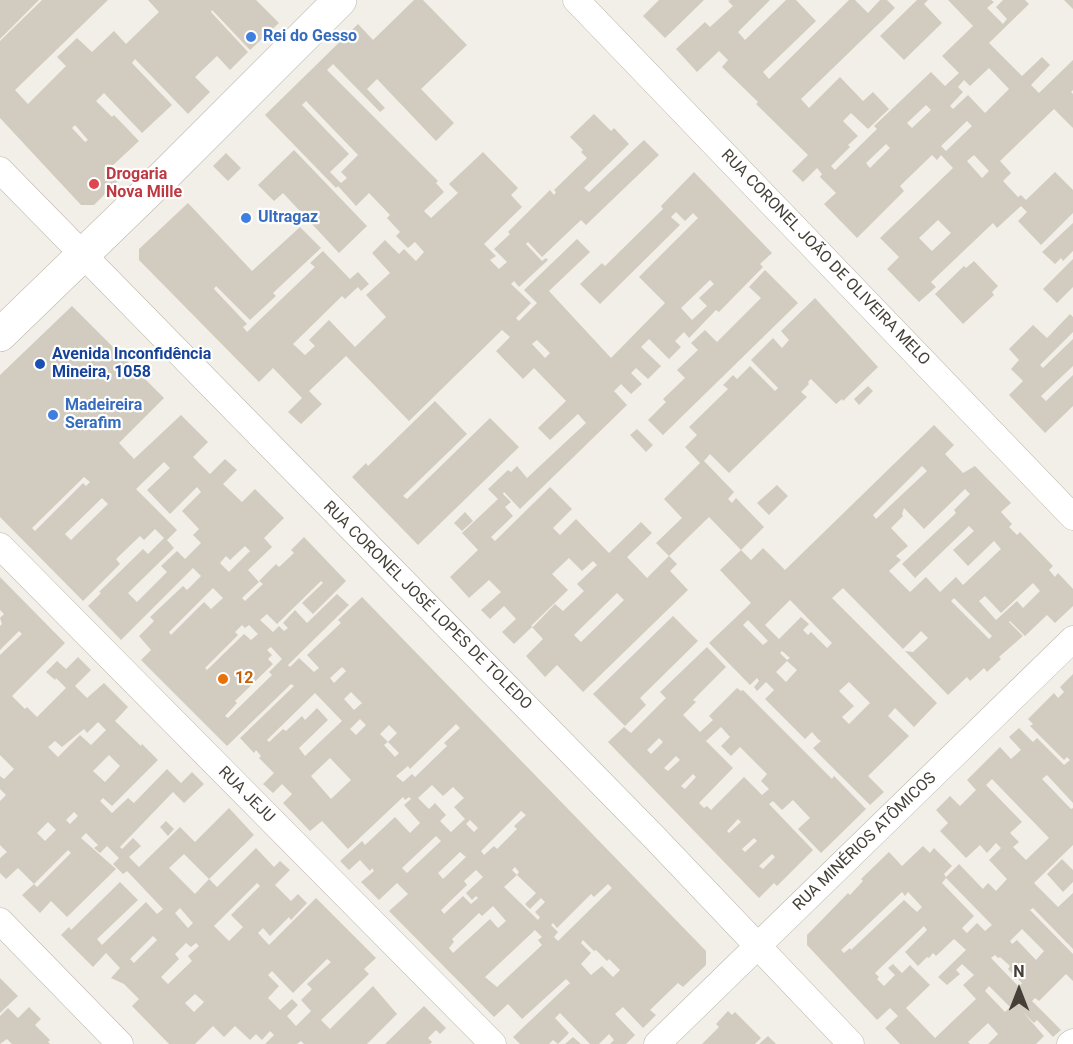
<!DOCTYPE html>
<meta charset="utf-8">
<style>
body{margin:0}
#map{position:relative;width:1073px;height:1044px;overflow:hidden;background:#f2efe8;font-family:Roboto,sans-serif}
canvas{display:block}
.north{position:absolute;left:989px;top:960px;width:60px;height:60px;-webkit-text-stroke:4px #fff;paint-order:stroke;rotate:0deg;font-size:16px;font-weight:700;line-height:24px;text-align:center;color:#443f37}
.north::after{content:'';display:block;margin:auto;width:21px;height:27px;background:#443f37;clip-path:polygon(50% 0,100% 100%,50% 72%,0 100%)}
</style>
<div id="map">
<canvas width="1073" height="1044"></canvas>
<div class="north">N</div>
</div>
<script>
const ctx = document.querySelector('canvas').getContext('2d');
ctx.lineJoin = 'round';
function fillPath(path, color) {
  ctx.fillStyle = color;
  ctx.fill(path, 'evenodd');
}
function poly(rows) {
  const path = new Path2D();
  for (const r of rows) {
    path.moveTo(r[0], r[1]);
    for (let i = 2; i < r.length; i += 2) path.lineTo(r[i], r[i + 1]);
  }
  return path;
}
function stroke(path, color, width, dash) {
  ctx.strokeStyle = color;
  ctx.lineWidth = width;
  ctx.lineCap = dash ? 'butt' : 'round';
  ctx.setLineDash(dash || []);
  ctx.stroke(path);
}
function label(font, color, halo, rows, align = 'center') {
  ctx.font = font + ' Roboto,sans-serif';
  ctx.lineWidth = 4.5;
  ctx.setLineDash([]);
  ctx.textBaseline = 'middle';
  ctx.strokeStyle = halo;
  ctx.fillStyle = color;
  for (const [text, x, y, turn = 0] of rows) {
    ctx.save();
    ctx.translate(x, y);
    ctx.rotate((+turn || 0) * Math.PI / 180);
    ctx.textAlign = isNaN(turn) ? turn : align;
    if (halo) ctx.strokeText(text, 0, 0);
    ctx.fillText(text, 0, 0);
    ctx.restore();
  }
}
const building = poly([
 [0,0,39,0,0,39],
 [42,0,108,0,15,90,28,104,66,66,57,57,77,38,92,52,114,31,126,44,159,12,148,0,256,0,279,23,250,50,212,10,211,12,248,52,230,70,217,56,195,77,210,92,188,114,135,59,132,63,172,105,142,133,104,93,96,101,112,117,114,115,139,141,110,168,120,179,94,205,81,205,0,118,0,41],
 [75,125,88,140,85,142,72,128],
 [414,0,423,0,467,45,421,89,454,123,436,141,377,79,367,89,385,108,380,112,333,64,327,70,438,181,436,183,444,192,424,211,431,218,458,193,449,184,483,152,518,188,511,195,522,207,484,244,496,256,490,260,499,269,507,262,494,249,510,234,508,232,550,190,554,195,556,192,554,190,587,158,581,152,583,150,570,137,594,114,611,131,614,128,629,144,584,188,589,192,644,140,659,155,586,225,581,220,542,257,528,242,526,244,542,261,546,258,548,260,519,287,514,281,511,284,531,303,516,318,519,321,537,303,524,290,577,239,590,252,549,291,611,358,665,303,639,277,698,218,693,213,685,221,676,212,671,217,680,225,600,304,580,284,602,263,605,266,663,209,661,206,694,172,772,253,760,264,763,267,719,312,716,310,689,338,684,332,675,341,681,347,669,359,649,339,641,347,661,366,648,379,636,368,631,373,642,384,631,394,621,384,614,391,627,405,520,509,504,492,503,494,511,502,505,507,513,516,491,537,495,541,550,487,572,509,553,528,560,535,576,519,609,553,641,522,652,533,627,557,647,578,669,556,677,564,670,571,688,590,583,692,557,665,545,677,526,656,543,639,532,627,514,644,502,632,516,619,504,606,490,619,481,610,501,592,489,580,469,598,450,577,478,550,462,533,498,499,488,489,508,470,511,472,517,466,527,478,586,423,578,414,550,440,538,428,566,401,534,368,523,379,496,351,510,337,502,330,409,421,346,356,309,391,322,404,301,424,288,412,302,398,273,368,259,382,139,260,139,249,188,203,252,271,300,227,321,248,273,293,276,296,250,320,216,286,214,289,247,324,243,327,247,332,315,267,310,263,323,251,350,279,358,272,369,284,361,291,358,287,345,299,342,296,293,344,305,355,315,346,309,340,329,320,355,347,386,317,366,295,390,273,372,253,385,240,399,254,404,249,416,261,424,252,415,242,408,248,396,236,400,232,387,218,390,215,369,193,356,206,338,186,336,188,265,115,358,24,373,40],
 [306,101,358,155,341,172,347,178,341,183,330,172,349,154,302,105],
 [710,280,714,284,699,298,707,306,692,320,681,308],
 [537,340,550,353,545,358,532,344],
 [569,558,582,571,593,561,597,565,577,584,584,591,563,611,555,604,533,627,531,626,568,590,552,574],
 [617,593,624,600,581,642,574,635],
 [659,0,704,0,665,38,643,16],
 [730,0,770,0,738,32,745,40,786,0,796,0,816,21,763,72,769,79,849,0,855,0,868,13,880,0,887,0,895,8,801,99,809,108,840,77,863,101,873,92,889,109,868,129,851,113,843,121,858,136,848,145,850,147,831,166,835,170,877,129,874,126,931,72,945,86,959,73,942,56,973,26,948,0,991,0,994,2,987,8,1003,24,1007,19,996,7,1003,0,1025,0,1029,4,989,43,1022,76,1042,57,1050,65,1031,85,1039,93,1073,60,1073,90,1071,92,1073,94,1073,128,1054,109,1000,161,1011,173,1003,181,1018,197,1021,195,1026,200,1055,172,1073,190,1073,213,1041,245,1018,221,1027,212,1021,206,997,228,993,223,931,282,936,287,919,302,887,269,899,257,880,238,953,168,941,155,937,160,932,155,900,186,904,191,857,238,824,204,836,193,820,177,822,174,817,168,803,182,792,171,808,155,756,104,758,102,722,67,728,60,719,51,697,72,676,49,705,22,710,27,733,6,728,1],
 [989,68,1009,89,985,113,968,95,953,109,950,106,963,92,958,87,964,80,970,86],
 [926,105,931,110,912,128,907,123],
 [967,121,972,126,946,151,941,146],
 [886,144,890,148,870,168,866,163],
 [974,155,989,171,982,178,967,161],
 [938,220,951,233,932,251,919,238],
 [917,0,928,0,924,4,942,23,904,60,880,36],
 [1064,0,1073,0,1073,9],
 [294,150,367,226,339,253,283,193,274,201,258,185],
 [226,153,241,168,228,181,213,166],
 [1073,223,1073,251,1063,261,1061,258,1055,264,1042,252],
 [1073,259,1073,287,1057,303,1043,289],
 [974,261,998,286,992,292,994,295,963,324,935,294,964,266,966,268],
 [765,270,798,303,663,435,648,420,666,402,663,399,685,378,677,370,698,350,691,343,705,330,717,342,761,298,749,287],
 [815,298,878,367,843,401,842,399,836,404,811,379,808,382,809,384,801,392,807,397,729,473,710,454,704,461,734,492,728,499,732,503,736,498,764,527,741,550,751,560,763,548,785,570,934,425,954,445,945,454,963,473,975,466,1011,503,1001,512,1012,524,1009,527,1017,535,1020,532,1053,566,1049,570,1055,577,1058,573,1073,589,1073,606,1055,623,1047,615,1025,636,1010,621,1009,622,1023,636,999,657,1001,659,987,672,984,668,970,681,967,677,948,695,905,651,913,652,928,638,921,631,903,649,843,588,832,598,937,703,914,727,895,708,888,716,909,736,868,776,884,792,870,805,813,748,821,741,818,739,812,732,805,739,765,699,774,690,766,682,757,691,754,687,759,681,757,678,750,685,709,643,751,603,720,570,741,550,709,517,669,556,656,543,682,518,664,499,700,463,685,447,697,435,689,427,728,389,723,385,733,375,737,379,750,366,775,391,778,388,751,360,773,338,782,348,789,340,781,331],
 [922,466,927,471,876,519,873,515],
 [965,489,970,494,954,510,956,513,902,564,915,578,969,526,974,531,953,550,968,566,994,541,1001,549,963,585,956,577,940,592,926,577,910,592,889,571,901,560,896,556,908,546,891,528,903,516,902,514,904,508,924,529],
 [1033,583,1040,591,1023,608,1017,601,996,620,979,601,985,596,1001,613],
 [954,598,992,636,989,639,951,601],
 [790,600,832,643,827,648,811,632,808,635,803,630,809,624,801,617,779,639,765,625],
 [748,620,768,641,763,645,743,625],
 [782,651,790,658,787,660,780,653],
 [787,661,797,670,786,682,776,672],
 [849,682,870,703,849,724,842,717,854,706,839,691],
 [72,306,164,398,119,443,134,459,181,415,208,442,193,457,210,474,225,459,237,470,223,484,242,502,255,489,284,518,264,538,272,547,248,570,259,582,242,598,245,601,263,584,259,581,276,564,279,567,294,553,291,550,304,537,346,581,313,614,302,603,323,583,321,581,277,624,267,614,260,620,273,632,279,626,284,631,288,628,283,623,295,610,307,623,337,594,349,605,288,665,290,667,299,658,314,672,319,668,307,655,341,623,338,620,362,597,706,951,706,965,683,987,678,983,650,1010,656,1015,643,1028,623,1007,615,1014,635,1035,626,1044,610,1044,614,1040,609,1034,599,1044,590,1044,560,1013,555,1018,569,1033,558,1044,553,1040,549,1044,520,1044,513,1037,570,983,566,979,522,1019,508,1004,494,1017,389,911,408,894,397,883,379,900,361,882,374,871,372,868,370,871,360,860,349,870,340,861,362,841,365,845,395,817,410,833,420,823,404,805,411,799,409,797,405,800,403,797,348,849,322,821,310,831,283,803,292,794,282,784,273,793,263,784,274,773,259,758,261,756,256,750,254,753,240,738,294,686,291,684,227,746,141,660,151,650,139,636,154,621,150,617,183,586,187,590,201,576,193,568,121,640,88,606,101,593,99,592,143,549,148,554,164,538,155,529,144,540,140,536,116,559,120,564,83,601,0,517,0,375],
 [164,462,170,468,147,490,170,514,197,487,201,492,182,511,199,529,193,535,201,543,185,559,177,551,161,566,167,572,137,602,128,593,174,548,167,540,177,530,136,489],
 [84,477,90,482,86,486,83,483,35,531,32,528],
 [102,498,108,504,71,540,65,534],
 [245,546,250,551,229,572,220,563,226,556,230,560],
 [213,588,223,598,211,609,204,602,171,635,169,632],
 [242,625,245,628,249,625,258,634,251,640,244,634,207,670,205,668,238,635,235,632],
 [271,647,282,659,269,672,272,675,228,718,225,716,237,703,235,701,273,664,268,659,272,655,267,650],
 [342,667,346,671,334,683,330,678],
 [351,692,362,703,354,710,344,699],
 [315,693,342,721,305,756,299,748,328,720,317,708,305,720,302,716,286,731,283,729,269,742,267,740],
 [360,719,366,725,356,735,350,729],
 [456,724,460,728,444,743,447,746,415,777,412,774,403,782,396,776,408,766,410,769],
 [389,725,397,733,388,742,399,753,395,757,384,745,388,742,380,734],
 [330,758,351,780,331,799,311,776],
 [432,785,443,796,453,787,464,798,454,807,465,819,451,832,440,821,446,815,435,803,429,809,418,798],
 [521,811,526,815,514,826,517,829,497,849,494,846,484,855,481,851],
 [470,820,478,828,474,832,466,824],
 [436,836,441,841,407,873,402,868],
 [460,852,466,857,443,879,438,873],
 [515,867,519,872,517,875,536,893,525,904,530,909,541,898,545,902,535,912,540,917,538,920,504,887,517,875,512,870],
 [476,870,483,877,466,893,472,900,476,896,478,898,471,904,463,896,444,914,441,910,467,885,464,881],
 [608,884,612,888,558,941,554,937,558,932,551,925,553,923,557,928,591,894,594,897],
 [493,906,506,921,498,928,490,919,453,953,449,948,454,942,452,939,479,913,482,916],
 [535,930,542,937,538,940,542,945,497,987,485,977],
 [583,940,594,951,596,950,607,961,609,959,620,970,613,977,602,966,591,975,581,964,591,953,581,943],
 [1070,314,1073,317,1073,332,1040,365,1043,368,1073,339,1073,366,1041,396,1046,401,1073,375,1073,406,1045,433,1009,395,1023,381,1011,369,1019,360,1009,349,1033,325,1047,338],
 [868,386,873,391,859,405,854,399],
 [435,401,467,434,403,496,407,499,490,418,519,447,418,545,352,477,366,463,368,466],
 [637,429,653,445,646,452,630,435],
 [777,485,788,496,769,515,757,503],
 [465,512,473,521,462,531,454,523],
 [0,577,65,643,12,696,25,709,27,707,37,717,66,688,56,678,55,680,46,672,57,661,66,669,78,657,91,670,75,686,87,698,104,683,128,707,115,721,141,746,142,744,158,760,112,806,103,798,100,801,112,813,128,798,134,803,167,769,181,783,192,772,204,784,184,803,173,792,120,847,122,849,133,838,141,846,129,857,139,867,180,827,195,842,229,808,254,835,209,879,184,854,169,868,195,894,209,879,217,887,256,848,274,867,280,861,290,870,275,885,291,901,298,894,307,903,291,920,289,917,270,936,263,928,258,933,269,945,316,898,376,958,364,969,369,974,321,1020,330,1029,373,986,397,1014,367,1044,304,1044,301,1041,297,1044,265,1044,274,1035,270,1031,262,1040,256,1034,250,1040,235,1026,224,1037,213,1026,195,1044,169,1044,132,1006,139,999,124,984,111,978,120,968,106,953,93,967,61,935,69,927,71,930,120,882,138,900,97,939,102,945,146,902,157,914,163,909,127,871,123,874,113,864,119,858,107,846,100,853,94,848,98,845,86,833,81,838,116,869,67,917,51,901,40,913,22,895,34,884,37,887,71,853,68,850,34,884,18,868,6,879,0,873,0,858,7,852,0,845,0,801,6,795,0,789,0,776,4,779,14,769,0,755,0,655,22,634,19,631,0,650,0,626,2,624,0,618,4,614,0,610],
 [98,722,106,730,91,745,80,735,58,757,48,747,55,741,62,747,84,729,87,733],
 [109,755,120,766,105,782,93,771],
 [74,812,78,816,70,824,66,820],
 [48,822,56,830,45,841,37,833],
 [257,883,260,886,231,915,243,927,229,941,214,926],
 [180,908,193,923,188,928,175,913],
 [153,936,157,940,134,963,130,959],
 [186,943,191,947,196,943,199,946,188,956,192,961,168,984,161,977,179,959,175,954],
 [327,959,331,962,307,984,312,989,301,1000,311,1011,296,1026,287,1016,298,1005,292,999,280,1010,268,998,279,986,268,975,272,971,293,993],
 [195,994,204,1002,194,1012,185,1003],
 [673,616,698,641,640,698,646,705,625,726,593,694],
 [707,647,726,667,693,700,696,702,683,715,700,732,713,720,709,716,737,688,741,691,743,690,832,779,834,776,866,809,821,853,798,829,810,818,793,800,782,810,773,801,769,804,813,850,777,886,774,883,759,898,608,742,624,727,631,733,666,698,660,692],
 [721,727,730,737,721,746,731,756,740,747,767,774,761,781,769,789,762,795,744,777,711,810,707,806,704,808,699,803,733,768,706,741],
 [659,738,663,742,651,754,647,750],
 [676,756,680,760,668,771,664,768],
 [693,774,696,777,685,789,681,786],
 [738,819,741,822,729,833,727,831],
 [754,838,757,841,745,852,742,849],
 [772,854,775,857,763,869,759,866],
 [1073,674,1073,803,1047,775,1042,779,1071,809,1073,808,1073,845,1034,883,1058,907,1073,893,1073,949,1033,908,1030,910,1073,954,1073,981,1066,974,1039,1001,1035,998,1032,1001,1061,1030,1053,1037,1037,1020,1034,1023,1022,1011,1044,1036,1036,1044,988,1044,998,1034,988,1023,968,1042,970,1044,900,1044,885,1028,898,1016,890,1008,877,1020,807,945,807,935,848,893,850,895,863,881,861,879,889,852,902,866,923,846,930,853,934,848,952,866,944,874,946,877,959,864,983,889,988,883,996,891,1007,879,989,860,1001,848,996,843,987,853,980,845,966,858,940,831,948,823,936,810,950,796,960,806,976,790,967,780,1000,747,1011,759,1021,750,1009,737,1019,728,1033,742,1037,738,1064,765,1070,760,1067,757,1064,760,1030,726,1033,724,1028,719,1054,693,1058,698,1064,692,1060,687],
 [992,779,1049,838,1026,860,1013,847,1019,842,1010,833,1022,822,986,785],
 [946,878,992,925,985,931,977,923,967,933,962,928,974,916,942,883],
 [902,892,905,896,908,892,922,907,917,912,904,900,851,950,850,948,844,953,841,950],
 [924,926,927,930,905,952,918,966,927,957,929,958,933,953,936,956,954,939,966,950,938,977,947,985,960,974,956,970,962,964,974,975,963,985,976,999,935,1038,906,1008,930,985,910,965,902,973,893,964,888,968,895,975,884,986,877,979,879,977,875,973],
 [1022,929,1044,951,1036,960,1017,940,1012,944,1010,941],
 [995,955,998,958,1000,957,1010,966,1008,969,1022,983,1019,987,991,958],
 [989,986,1010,1007,1005,1012,985,991],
 [166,821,174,829,168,836,160,827],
 [1062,859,1073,870,1073,882,1063,892,1047,874],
 [0,978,18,996,0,1013],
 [424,1006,446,1028,440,1034,436,1030,428,1038,432,1042,430,1044,385,1044],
 [29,1007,41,1019,35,1025,50,1040,48,1042,50,1044,12,1044,7,1039,0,1044,0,1016,8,1008,18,1018],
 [728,1011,732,1015,735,1012,761,1038,755,1044,702,1044,719,1027,716,1024],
 [768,1036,776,1044,759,1044],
 [573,1037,581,1044,565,1044]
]);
const minor = poly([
 [576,0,1073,517],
 [0,170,654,837,851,1044],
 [0,546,493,1044],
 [0,921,120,1044],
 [657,1044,1073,639],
 [1070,1044,1073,1042]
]);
const tertiary = poly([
 [0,335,162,178,340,0]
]);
const markers = [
 [251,37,6,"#3f7fe0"],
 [94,184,6,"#e0444e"],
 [246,218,6,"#3f7fe0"],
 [40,364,6,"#1a4fb4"],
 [53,415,6,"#3f7fe0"],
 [223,679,6,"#e8710a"]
];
const shopNames = [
 ["Rei do Gesso",263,37],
 ["Ultragaz",258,218],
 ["Madeireira",65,406],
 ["Serafim",65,424]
];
const healthNames = [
 ["Drogaria",106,175],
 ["Nova Mille",106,193]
];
const streetNames = [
 ["RUA CORONEL JOÃO DE OLIVEIRA MELO",825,258,46],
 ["RUA CORONEL JOSÉ LOPES DE TOLEDO",427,606,45],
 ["RUA JEJU",246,795,45],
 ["RUA MINÉRIOS ATÔMICOS",865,842,-44]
];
const transitNames = [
 ["Avenida Inconfidência",52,355],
 ["Mineira, 1058",52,373]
];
const foodNames = [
 ["12",235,679]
];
fillPath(building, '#d2cbbf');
stroke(minor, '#bcb6ab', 27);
stroke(tertiary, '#bcb6ab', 34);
stroke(minor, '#fff', 26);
stroke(tertiary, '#fff', 33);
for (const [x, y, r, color] of markers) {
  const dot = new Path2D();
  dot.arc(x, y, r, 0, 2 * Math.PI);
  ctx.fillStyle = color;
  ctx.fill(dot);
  stroke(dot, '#fff', 2);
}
label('bold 16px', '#366cbe', '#fff', shopNames, 'left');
label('bold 16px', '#be3a42', '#fff', healthNames, 'left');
label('16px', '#443f37', '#fff', streetNames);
label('bold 16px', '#164399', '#fff', transitNames, 'left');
label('bold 16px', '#c56008', '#fff', foodNames, 'left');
</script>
